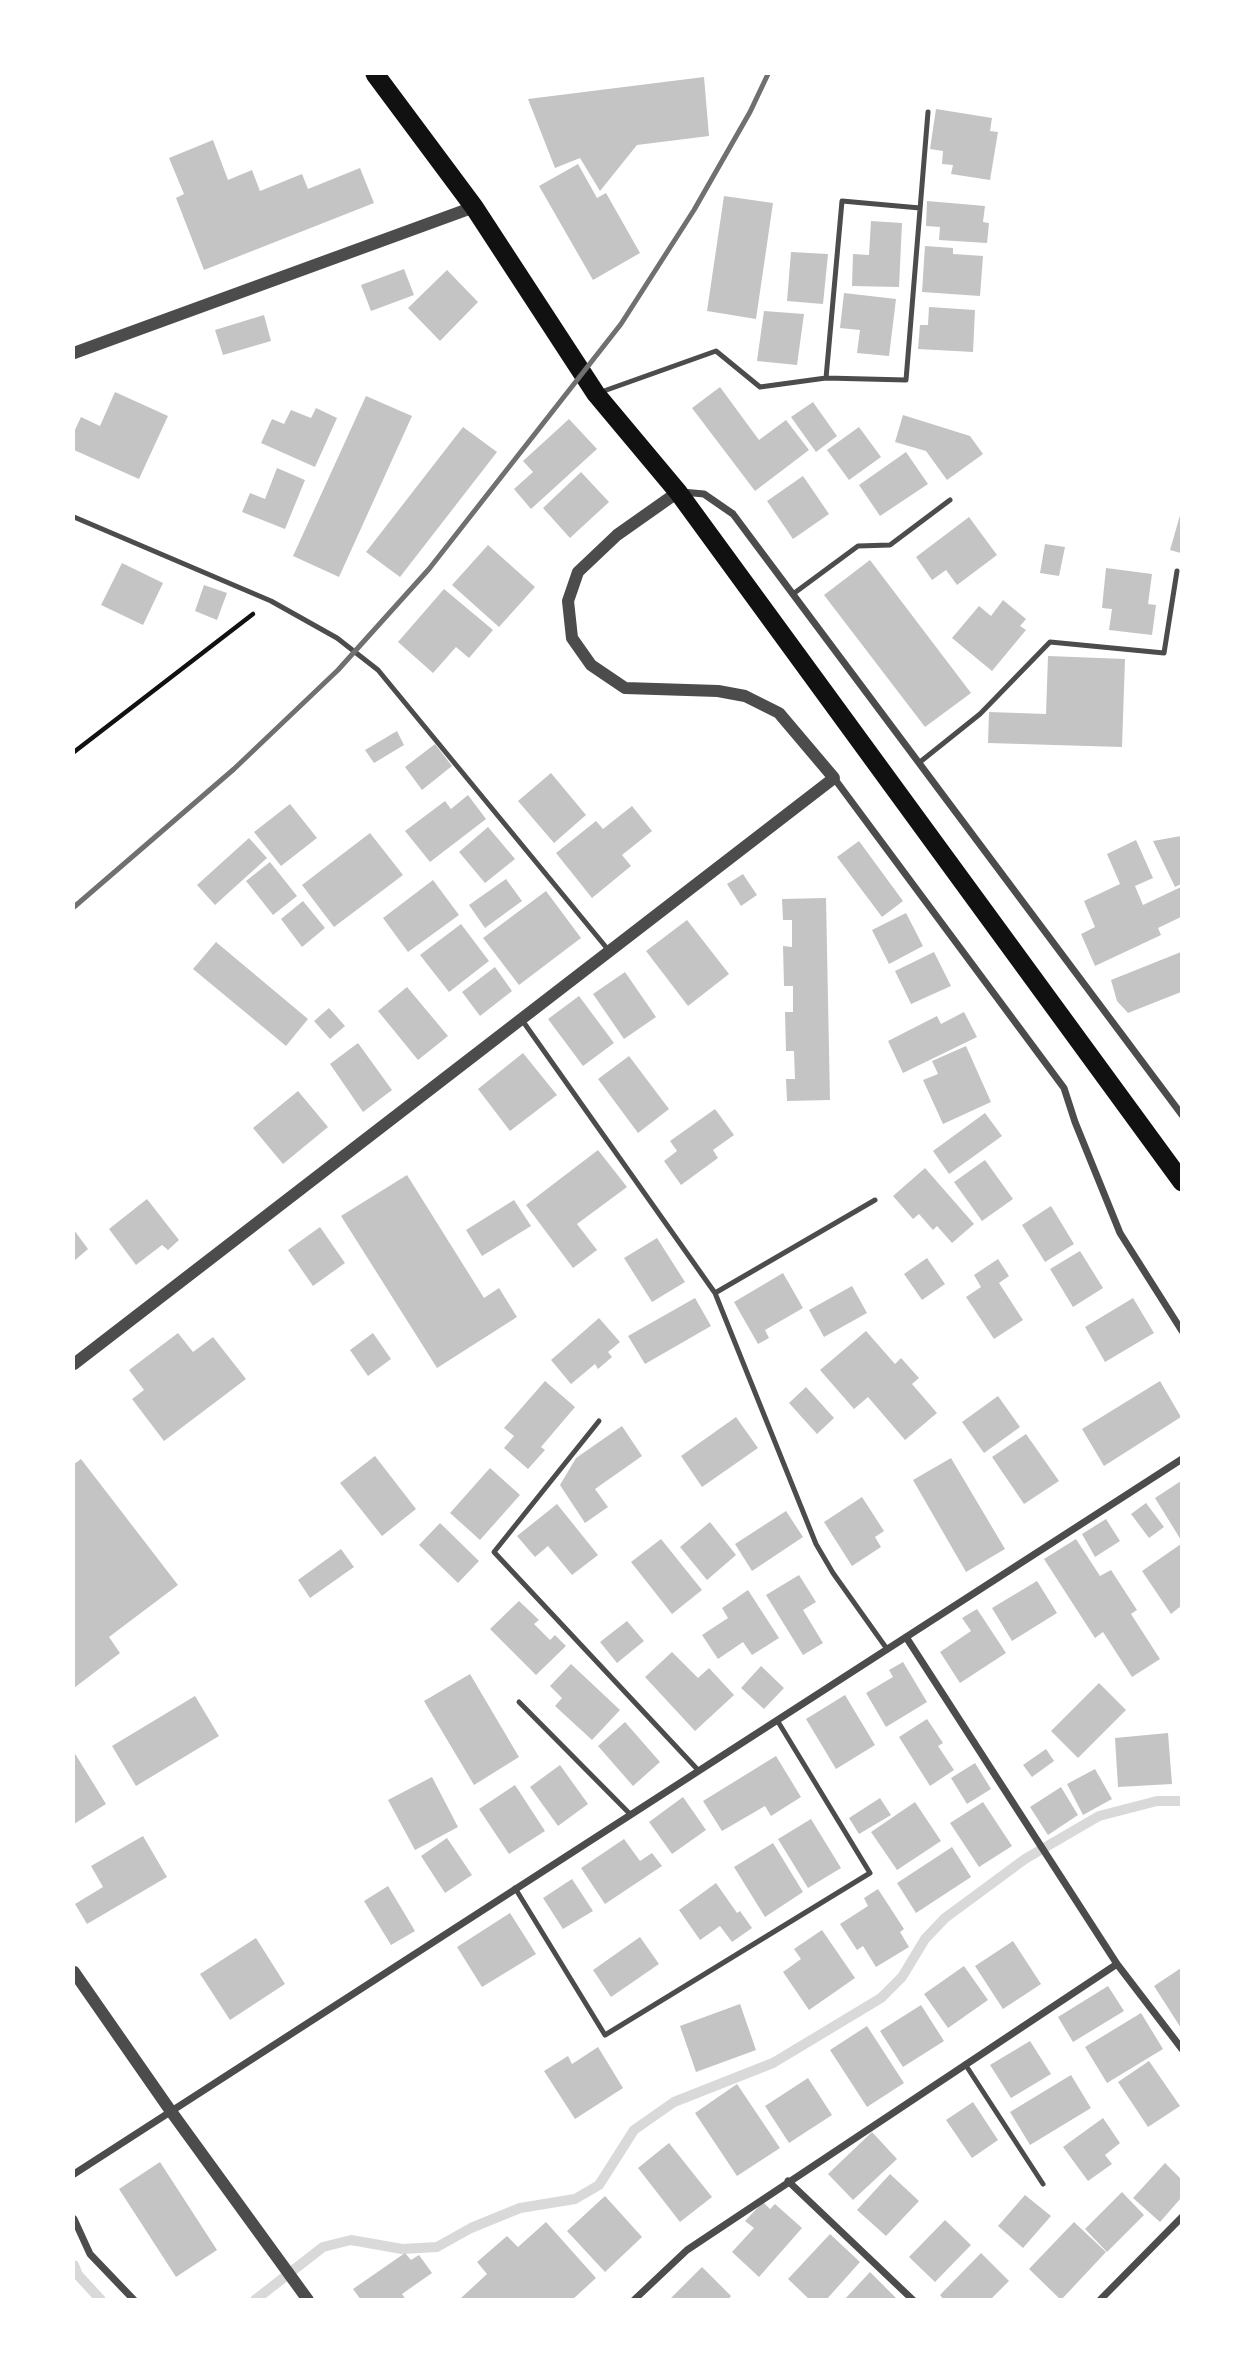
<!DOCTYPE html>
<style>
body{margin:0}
#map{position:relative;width:1255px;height:2373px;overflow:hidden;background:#fff;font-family:Cabin,sans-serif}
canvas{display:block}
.frame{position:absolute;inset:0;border:75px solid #fff;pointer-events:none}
</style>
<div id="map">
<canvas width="1255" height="2373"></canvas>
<div class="frame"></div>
</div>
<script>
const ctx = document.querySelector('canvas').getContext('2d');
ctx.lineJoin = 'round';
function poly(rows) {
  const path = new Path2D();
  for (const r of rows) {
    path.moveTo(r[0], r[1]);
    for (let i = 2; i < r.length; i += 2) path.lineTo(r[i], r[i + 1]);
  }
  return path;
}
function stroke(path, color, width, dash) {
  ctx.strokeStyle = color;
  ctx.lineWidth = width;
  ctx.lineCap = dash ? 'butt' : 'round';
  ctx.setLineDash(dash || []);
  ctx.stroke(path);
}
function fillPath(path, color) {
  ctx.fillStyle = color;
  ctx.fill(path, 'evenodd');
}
const stream = poly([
 [74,2265,78,2275,101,2300],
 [255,2300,323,2247,351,2240,402,2249,437,2247,471,2228,520,2208,575,2199,599,2185,634,2130,674,2102,773,2063,881,1998,902,1977,925,1939,945,1918,1025,1859,1099,1816,1157,1801,1182,1801]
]);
const building = poly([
 [704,77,709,136,637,145,600,191,580,158,555,168,528,99],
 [936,109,992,118,990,131,998,132,990,180,951,174,953,165,942,164,943,151,930,149],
 [213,140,228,180,252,170,260,191,302,174,308,189,360,168,374,203,204,270,176,198,184,194,169,158],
 [578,164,597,198,606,193,640,253,593,280,539,186],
 [724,196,773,203,756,319,707,311],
 [927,201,985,206,983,222,989,223,987,243,939,240,940,227,926,226],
 [871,221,902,223,899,287,852,286,853,254,869,255],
 [925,246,953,248,953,254,983,256,980,296,922,292],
 [791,252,828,254,823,304,787,301],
 [404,269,414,295,371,311,361,285],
 [447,270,478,302,440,341,408,308],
 [844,293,896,299,889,356,857,353,860,330,840,328],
 [929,307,975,310,973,352,918,349,920,325,928,325],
 [764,311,804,314,797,365,757,361],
 [264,315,271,341,223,355,215,330],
 [720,387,759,440,786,420,809,450,755,491,692,408],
 [115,392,168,416,139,479,74,450,74,432,81,417,100,426],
 [366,396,412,416,339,577,293,556],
 [813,402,837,436,816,452,791,417],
 [316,408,337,418,315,467,261,443,272,419,284,424,291,410,311,418],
 [903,415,970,436,983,454,947,480,926,451,895,442],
 [569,419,597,449,531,509,514,489,533,472,523,461],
 [463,427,497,452,400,577,366,552],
 [859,427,881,457,849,480,827,450],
 [906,452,928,484,880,516,859,485],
 [277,468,305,480,285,529,242,512,250,493,265,499],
 [581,472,609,502,570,538,543,508],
 [803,476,829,514,793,539,767,501],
 [1181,512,1181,553,1170,550],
 [969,517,997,555,957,585,946,570,932,580,916,557],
 [1045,544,1065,547,1059,576,1040,573],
 [488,545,535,587,499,627,452,585],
 [870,560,971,693,925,727,824,595],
 [122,563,163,583,143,625,101,605],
 [1106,568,1152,574,1148,604,1156,605,1152,635,1109,630,1112,609,1102,608],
 [204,585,227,593,217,620,195,611],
 [444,589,493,630,469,658,456,647,433,673,398,642],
 [1003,600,1026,619,1020,626,1026,630,992,671,952,638,979,606,991,616],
 [1048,656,1125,659,1122,747,988,743,989,712,1046,714],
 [397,731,404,745,374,763,365,750],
 [435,744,452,766,422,790,405,767],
 [551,773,586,815,554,843,518,801],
 [468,795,486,819,430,862,405,831,445,801,451,809],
 [290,804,317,838,281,866,254,832],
 [632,806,652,831,622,855,631,866,592,898,556,853,596,821,603,829],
 [488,827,515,859,485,883,459,852],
 [370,833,403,875,334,927,302,885],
 [1181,836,1181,884,1175,887,1153,841],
 [249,838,267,858,215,905,197,885],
 [1136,840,1153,878,1135,886,1143,905,1181,887,1181,917,1158,928,1161,935,1095,966,1081,934,1095,927,1084,901,1120,884,1107,854],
 [859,841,903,901,882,917,837,857],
 [270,862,297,896,273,915,246,881],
 [743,874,757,895,741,906,727,884],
 [506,879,522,901,485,928,469,905],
 [433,880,459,915,408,952,383,918],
 [546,891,581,938,519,985,483,938],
 [826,898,830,1100,787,1101,786,1079,795,1079,794,1051,786,1051,785,1012,793,1012,793,986,784,986,783,946,792,947,792,920,783,920,782,899],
 [303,901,325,928,302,947,281,919],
 [906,913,923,946,889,964,872,930],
 [687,920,729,974,688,1006,646,951],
 [461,924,489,961,449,992,420,955],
 [216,942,308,1019,286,1046,193,969],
 [934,952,951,986,911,1004,895,971],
 [1181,952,1181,992,1128,1013,1117,1001,1111,980],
 [495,967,512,991,480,1016,462,992],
 [625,972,656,1017,624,1039,593,994],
 [407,987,448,1036,418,1060,378,1011],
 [579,996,614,1043,583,1066,548,1019],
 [329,1008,345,1026,330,1039,314,1021],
 [964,1012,977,1037,903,1073,888,1041,937,1016,941,1024],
 [358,1043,392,1090,363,1112,330,1064],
 [966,1046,991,1102,943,1124,923,1080,938,1074,932,1061],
 [523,1053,557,1095,510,1131,478,1089],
 [629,1056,669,1109,638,1133,598,1079],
 [298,1091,328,1127,283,1164,253,1128],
 [715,1109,734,1135,713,1150,718,1158,681,1185,664,1161,677,1151,670,1141],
 [985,1113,1002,1136,949,1174,933,1151],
 [598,1150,627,1187,577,1224,597,1250,573,1268,526,1205],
 [985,1160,1013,1199,982,1221,954,1182],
 [925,1168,974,1224,952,1243,937,1226,933,1230,919,1214,913,1219,893,1196],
 [407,1175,484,1298,499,1288,517,1317,437,1368,341,1216],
 [147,1199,179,1240,168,1250,162,1245,136,1265,109,1229],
 [514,1200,531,1226,482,1256,466,1230],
 [1051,1206,1074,1244,1045,1262,1022,1225],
 [320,1227,345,1263,313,1286,288,1250],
 [74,1230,88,1249,74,1261],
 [657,1238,685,1282,652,1302,624,1258],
 [1080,1251,1103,1288,1073,1307,1050,1269],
 [927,1258,945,1284,922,1300,904,1274],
 [998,1259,1009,1276,999,1283,1023,1320,994,1339,966,1297,981,1287,974,1275],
 [783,1273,803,1308,765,1330,769,1338,758,1344,734,1302],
 [852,1286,867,1313,824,1337,809,1310],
 [695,1298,711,1326,645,1364,628,1336],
 [1133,1298,1154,1333,1105,1362,1085,1327],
 [599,1318,620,1342,608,1352,612,1357,598,1369,595,1364,571,1384,551,1360],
 [866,1331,895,1364,901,1358,919,1378,912,1384,937,1413,905,1440,868,1397,854,1409,820,1370],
 [178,1333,193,1352,213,1337,246,1379,164,1441,132,1399,144,1390,129,1370],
 [373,1333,391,1359,368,1376,350,1350],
 [545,1381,575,1407,541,1447,545,1450,528,1469,504,1448,514,1436,504,1428],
 [1160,1381,1181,1417,1104,1466,1082,1429],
 [806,1387,834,1418,817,1434,789,1403],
 [998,1396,1020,1427,984,1453,962,1422],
 [736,1417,758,1448,702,1487,681,1456],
 [622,1426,642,1456,595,1489,608,1507,585,1523,560,1485,576,1458],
 [1026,1434,1059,1481,1024,1504,992,1457],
 [375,1456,416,1509,382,1536,340,1483],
 [951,1458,1005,1549,966,1572,913,1480],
 [81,1459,178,1585,109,1637,120,1653,74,1688,74,1464],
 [490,1468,520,1495,480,1540,450,1513],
 [1181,1481,1181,1540,1155,1498],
 [862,1497,884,1531,875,1537,881,1547,852,1566,824,1522],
 [1146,1503,1164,1527,1149,1538,1131,1514],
 [557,1504,598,1555,572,1575,548,1546,535,1557,517,1536],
 [786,1511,803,1537,752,1571,735,1544],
 [1106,1519,1120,1541,1095,1557,1082,1534],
 [710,1522,736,1555,707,1580,680,1547],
 [440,1523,479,1561,458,1583,419,1545],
 [661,1539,702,1590,672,1614,631,1562],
 [1076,1539,1100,1576,1111,1570,1137,1610,1131,1614,1160,1659,1132,1677,1103,1632,1095,1638,1044,1559],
 [1181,1544,1181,1606,1171,1614,1142,1571],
 [341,1549,354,1567,310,1598,298,1580],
 [799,1575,816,1602,803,1610,823,1643,803,1655,766,1595],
 [1037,1581,1057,1613,1012,1641,992,1608],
 [748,1590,779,1638,752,1655,743,1642,718,1659,702,1635,728,1618,722,1608],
 [519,1601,539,1620,534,1624,550,1640,555,1635,566,1646,536,1675,490,1629],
 [977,1609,1006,1653,960,1683,940,1652,971,1631,962,1618],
 [627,1621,644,1641,617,1663,600,1642],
 [672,1652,698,1678,709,1668,734,1695,695,1731,645,1677],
 [903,1662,927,1702,886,1727,866,1693,893,1677,889,1670],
 [571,1664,620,1710,592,1740,555,1706,562,1698,550,1686],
 [761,1666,784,1688,764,1709,741,1688],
 [470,1674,519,1757,474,1785,424,1701],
 [1099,1683,1126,1710,1078,1758,1051,1731],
 [845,1695,875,1745,836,1769,806,1719],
 [195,1696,219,1736,136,1786,112,1746],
 [927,1719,943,1743,938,1746,954,1770,930,1786,899,1737],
 [625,1722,660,1762,633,1786,598,1746],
 [1168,1733,1172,1784,1118,1787,1115,1738],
 [1046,1749,1054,1761,1032,1777,1023,1765],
 [74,1752,106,1804,74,1824],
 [776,1756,801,1797,771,1816,765,1806,722,1831,703,1801],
 [975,1763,991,1789,967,1804,951,1778],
 [560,1765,588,1804,558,1826,530,1787],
 [1095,1769,1112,1799,1083,1815,1067,1784],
 [432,1777,458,1827,415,1850,388,1800],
 [515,1785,545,1831,509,1854,479,1809],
 [1061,1787,1078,1815,1048,1835,1030,1807],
 [683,1797,706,1830,672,1854,649,1822],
 [880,1798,891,1815,859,1834,849,1818],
 [915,1802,941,1841,897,1870,871,1832],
 [983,1802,1012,1846,979,1867,950,1823],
 [811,1819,841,1868,808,1888,778,1839],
 [143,1836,167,1877,87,1924,75,1904,103,1887,91,1866],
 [447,1838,472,1875,445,1893,421,1856],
 [624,1839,640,1861,652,1853,662,1866,605,1904,581,1868],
 [773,1843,803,1892,765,1917,734,1867],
 [952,1847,971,1877,916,1913,897,1883],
 [572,1879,593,1911,563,1929,543,1898],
 [716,1883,737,1913,740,1911,752,1928,732,1942,720,1926,700,1940,679,1910],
 [388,1886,415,1931,391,1945,364,1901],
 [878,1889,904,1929,900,1932,909,1947,876,1967,863,1946,857,1950,840,1924,868,1906,864,1898],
 [510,1913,536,1954,482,1987,457,1947],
 [822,1930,855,1978,809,2010,783,1972,801,1959,794,1949],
 [640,1937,659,1964,611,1997,593,1970],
 [256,1938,285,1984,230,2020,200,1974],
 [1013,1941,1041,1984,1003,2009,975,1966],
 [964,1966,988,2000,948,2028,924,1994],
 [1181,1968,1181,2028,1154,1986],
 [1108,1986,1124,2011,1073,2042,1058,2017],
 [740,2004,756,2050,696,2072,680,2026],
 [921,2005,944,2041,903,2067,880,2031],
 [1141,2013,1163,2049,1107,2083,1085,2047],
 [867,2026,904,2083,867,2107,830,2050],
 [1030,2041,1051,2074,1011,2098,990,2065],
 [598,2047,623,2088,575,2119,544,2071,568,2056,572,2064],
 [1149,2061,1180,2106,1148,2127,1118,2082],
 [1071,2075,1091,2108,1030,2145,1010,2112],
 [808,2078,832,2115,789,2143,765,2106],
 [737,2084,780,2148,737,2176,695,2113],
 [973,2102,998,2140,972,2158,946,2120],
 [1103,2118,1120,2143,1105,2155,1112,2164,1088,2181,1063,2147],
 [872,2132,897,2159,853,2200,828,2174],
 [669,2143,712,2197,680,2222,638,2168],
 [160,2162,217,2250,176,2277,119,2189],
 [1165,2163,1181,2179,1181,2198,1160,2222,1133,2198],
 [890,2174,919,2201,886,2236,857,2210],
 [1122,2192,1144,2215,1107,2252,1085,2229],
 [1025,2195,1051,2216,1023,2248,998,2226],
 [605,2196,642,2237,605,2272,567,2231],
 [763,2202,770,2209,775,2204,802,2228,759,2277,732,2252,754,2228,745,2221],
 [945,2220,971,2245,935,2282,909,2257],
 [546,2222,596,2278,572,2300,463,2300,461,2298,487,2274,477,2262,507,2236,518,2247],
 [1074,2222,1106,2252,1061,2300,1029,2269],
 [830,2234,860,2262,826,2300,810,2300,788,2279],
 [405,2253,411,2260,419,2255,432,2273,402,2294,406,2300,361,2300,353,2289],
 [981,2253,1009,2281,990,2300,944,2300,940,2295],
 [702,2267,731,2296,728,2300,669,2300],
 [870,2272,898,2300,844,2300]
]);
const path = poly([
 [74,752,253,614]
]);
const service = poly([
 [826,378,842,201,920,208],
 [601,392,716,351,760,387,826,378,906,380,928,112],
 [74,517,271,601,337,638,378,670,610,952],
 [793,594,858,546,890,545,950,500],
 [920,762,980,714,1050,642,1164,653,1177,571],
 [522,1020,715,1293,816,1544,833,1573,887,1649],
 [715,1293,875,1200],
 [599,1421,494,1552,698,1770],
 [519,1702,630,1814],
 [515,1888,605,2035,870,1873,777,1720],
 [965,2064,1043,2184]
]);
const minor = poly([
 [682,492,704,494,733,514,1182,1115],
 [834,778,1064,1088,1075,1122,1120,1233,1182,1331],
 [906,1637,1117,1964,1182,2049],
 [74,2174,1182,1459],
 [788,2181,913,2300],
 [74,2219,90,2254,134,2300],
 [634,2300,687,2250,1117,1964],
 [1100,2300,1182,2217]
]);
const tertiary = poly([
 [74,353,474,207],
 [74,1364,834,778,779,713,745,696,718,691,625,688,591,665,572,638,568,601,578,572,617,535,678,492],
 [74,1972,170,2110,308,2300]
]);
const trunk = poly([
 [375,74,474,207,596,394,678,492,1182,1182]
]);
const rail = poly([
 [74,907,234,769,338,670,429,569,621,324,694,210,750,112,768,74]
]);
stroke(stream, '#d9d9d9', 10);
fillPath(building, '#c4c4c4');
stroke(path, '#111', 4.5);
stroke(service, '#4c4c4c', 5);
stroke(minor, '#4c4c4c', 7);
stroke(tertiary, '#4c4c4c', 12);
stroke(trunk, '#111', 19);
stroke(rail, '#707070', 5);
</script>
